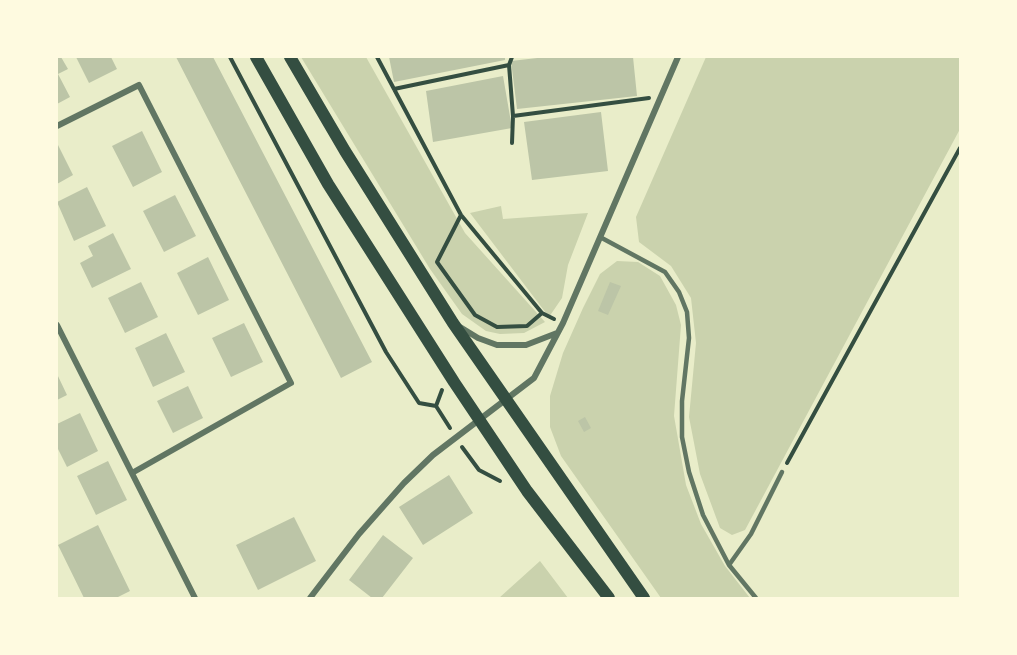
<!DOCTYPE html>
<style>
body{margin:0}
#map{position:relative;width:1017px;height:655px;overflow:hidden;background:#e9edc9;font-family:Quicksand,sans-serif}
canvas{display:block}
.frame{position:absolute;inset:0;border:58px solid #fefae0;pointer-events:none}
</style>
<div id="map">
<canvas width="1017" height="655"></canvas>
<div class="frame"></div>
</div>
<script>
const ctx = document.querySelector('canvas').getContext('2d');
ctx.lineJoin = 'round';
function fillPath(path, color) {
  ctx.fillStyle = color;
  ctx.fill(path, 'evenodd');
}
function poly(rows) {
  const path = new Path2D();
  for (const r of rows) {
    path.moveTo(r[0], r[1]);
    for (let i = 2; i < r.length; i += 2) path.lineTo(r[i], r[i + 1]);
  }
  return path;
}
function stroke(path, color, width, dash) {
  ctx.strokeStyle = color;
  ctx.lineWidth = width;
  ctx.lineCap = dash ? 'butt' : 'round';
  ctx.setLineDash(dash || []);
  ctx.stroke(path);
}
const green = poly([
 [301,57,366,57,465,233,545,322,524,333,500,334,486,331,462,314,430,269],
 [706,57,960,57,960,129,745,530,732,535,720,528,700,474,689,417,696,343,691,298,671,266,639,242,636,217],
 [501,206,503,219,588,213,568,265,562,298,549,317,470,213],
 [617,261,638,262,660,276,676,305,681,325,674,416,686,485,701,524,725,566,750,598,661,598,561,456,550,427,550,396,563,353,583,308,600,274],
 [540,561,568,598,499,598]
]);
const building = poly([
 [57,57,61,57,68,69,58,74,70,97,57,104],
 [76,57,111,57,117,69,89,83],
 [176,57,213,57,372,362,341,378],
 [389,57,505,57,505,60,394,82],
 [546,57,633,57,637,96,517,109,511,61],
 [503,76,512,128,433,142,426,91],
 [601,112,608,171,532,180,524,122],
 [142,131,162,172,133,187,112,146],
 [57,143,73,175,57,184],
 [87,187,106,226,74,241,57,202],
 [175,195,196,236,164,252,143,211],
 [113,233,131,269,92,288,80,263,93,256,88,246],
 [208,257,229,300,198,315,177,273],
 [141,282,158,317,125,333,108,298],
 [610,282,621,286,608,315,598,311],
 [244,323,263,362,231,377,212,338],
 [166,333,185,372,153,387,135,348],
 [57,374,67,395,57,400],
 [188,386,203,418,173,433,157,401],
 [80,413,98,451,67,467,57,447,57,424],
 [585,417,591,428,584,432,578,421],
 [108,461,127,500,96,515,77,476],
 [449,475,473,513,423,545,399,507],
 [294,517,316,561,258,590,236,545],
 [98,525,130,591,116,598,84,598,58,545],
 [383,535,413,558,382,598,372,598,349,580]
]);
const path = poly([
 [230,57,386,352,419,403,436,406,450,428],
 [377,57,461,215,542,313,554,319],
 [509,65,512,57],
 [394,89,509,65,513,116,649,98],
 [512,143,513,116],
 [461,215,437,262,475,315,497,327,527,326,542,313],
 [436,406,442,390],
 [462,447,479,470,500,481],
 [787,463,960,148]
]);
const service = poly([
 [600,237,665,272,679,292,687,312,689,338,682,401,682,437,689,472,703,515,729,565,756,598],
 [729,565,751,534,782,472]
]);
const minor = poly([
 [57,126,139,85,291,383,132,473],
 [57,325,195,598],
 [460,327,478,338,497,345,526,345,557,333],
 [310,598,359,534,404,483,433,455,534,378,563,323,678,57]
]);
const secondary = poly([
 [256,57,328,184,454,382,527,491,609,598],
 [290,57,345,151,453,323,644,598]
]);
fillPath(green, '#cad2ad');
fillPath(building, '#bcc5a7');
stroke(path, '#344e41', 4);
stroke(service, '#617663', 4.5);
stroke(minor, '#617663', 6);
stroke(secondary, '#344e41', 12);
</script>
